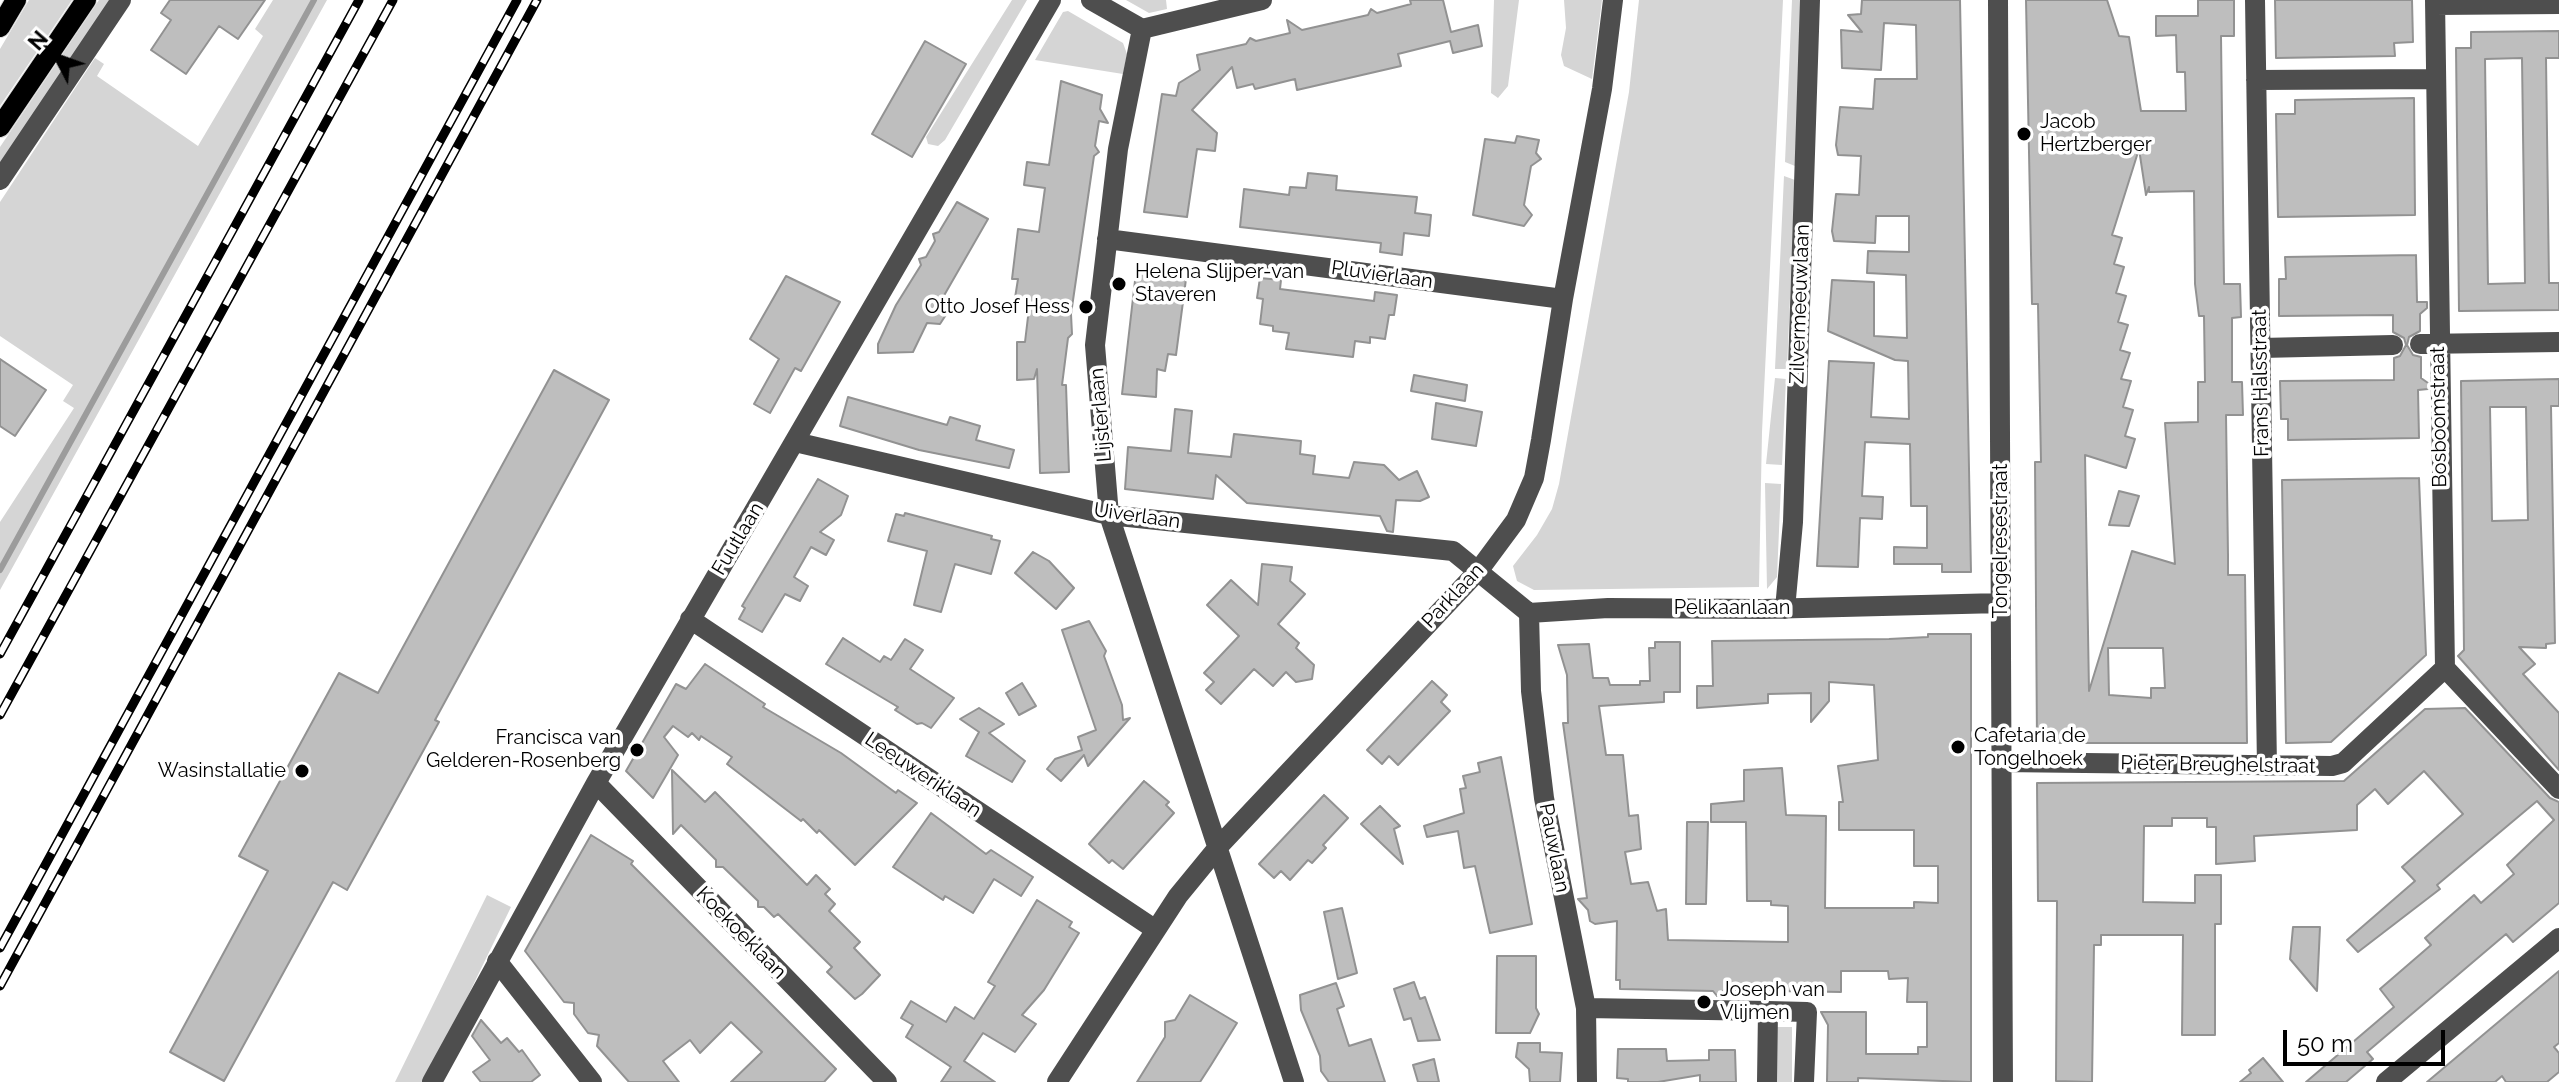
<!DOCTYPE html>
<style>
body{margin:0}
#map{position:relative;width:2559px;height:1082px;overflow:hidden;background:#fff;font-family:Raleway,sans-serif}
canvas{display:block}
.north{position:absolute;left:16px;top:16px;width:80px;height:80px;-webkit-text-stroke:6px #fff;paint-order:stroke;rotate:311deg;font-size:22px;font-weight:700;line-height:32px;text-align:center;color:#000}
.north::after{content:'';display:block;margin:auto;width:28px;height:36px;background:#000;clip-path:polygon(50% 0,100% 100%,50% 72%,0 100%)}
.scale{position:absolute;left:2283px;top:1030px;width:162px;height:36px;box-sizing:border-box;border:4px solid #000;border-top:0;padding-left:10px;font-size:24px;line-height:28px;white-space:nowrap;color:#000;-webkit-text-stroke:6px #fff;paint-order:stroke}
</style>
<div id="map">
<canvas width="2559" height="1082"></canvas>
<div class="north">N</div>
<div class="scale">50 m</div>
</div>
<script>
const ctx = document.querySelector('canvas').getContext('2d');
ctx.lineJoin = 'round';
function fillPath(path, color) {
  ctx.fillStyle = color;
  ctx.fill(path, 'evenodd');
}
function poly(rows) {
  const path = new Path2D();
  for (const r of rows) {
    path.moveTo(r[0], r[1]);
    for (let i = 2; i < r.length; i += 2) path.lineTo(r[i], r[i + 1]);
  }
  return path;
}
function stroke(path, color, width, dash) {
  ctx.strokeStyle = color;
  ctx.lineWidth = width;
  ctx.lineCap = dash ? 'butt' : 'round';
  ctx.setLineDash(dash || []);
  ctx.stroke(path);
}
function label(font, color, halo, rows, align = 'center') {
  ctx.font = font + ' Raleway,sans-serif';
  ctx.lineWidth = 7;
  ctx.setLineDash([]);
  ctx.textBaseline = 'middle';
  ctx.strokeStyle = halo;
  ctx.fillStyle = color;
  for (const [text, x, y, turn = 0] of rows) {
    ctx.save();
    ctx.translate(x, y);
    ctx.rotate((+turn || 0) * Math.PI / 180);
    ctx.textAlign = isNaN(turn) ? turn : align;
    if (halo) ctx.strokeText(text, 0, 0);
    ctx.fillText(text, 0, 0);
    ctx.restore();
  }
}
const green = poly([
 [29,0,72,0,0,106,0,49],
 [99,0,114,0,0,169,0,147],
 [273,0,327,0,0,590,0,522,74,408,63,401,73,385,0,336,0,202,95,58,104,64,97,76,198,146,263,36,255,29],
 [1012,0,1027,0,945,140,938,146,928,144,926,137],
 [1126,0,1166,0,1167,9,1149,13],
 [1494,0,1519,0,1508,86,1498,98,1491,93],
 [1564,0,1602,0,1592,79,1564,66,1561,55,1566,28],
 [1639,0,1783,0,1762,432,1759,587,1534,590,1517,581,1513,566,1537,535,1552,509,1559,484,1629,92],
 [1792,0,1802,0,1795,166,1785,162],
 [1068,11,1123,43,1127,54,1123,74,1035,60,1063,12],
 [1784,176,1795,180,1787,369,1775,369],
 [1775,378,1786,379,1782,465,1766,464],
 [1765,483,1781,484,1777,577,1767,589],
 [487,895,511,907,426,1082,395,1082],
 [1777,1027,1792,1027,1792,1082,1777,1082]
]);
const stream = poly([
 [0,570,314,0]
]);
const building = poly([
 [170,0,265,0,238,39,219,26,186,74,151,50,171,20,161,13,170,0],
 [1410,0,1443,0,1451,32,1478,25,1482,46,1453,53,1450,41,1398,54,1401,66,1297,90,1295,79,1255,89,1253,84,1237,88,1232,67,1192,110,1217,133,1215,151,1197,149,1187,217,1144,212,1162,94,1176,96,1179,83,1200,70,1197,55,1246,44,1250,38,1256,41,1290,33,1287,20,1302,30,1368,15,1371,9,1377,13,1411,4,1410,0],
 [1862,0,1960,0,1971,572,1942,572,1942,564,1894,564,1894,547,1927,548,1927,506,1911,506,1910,444,1865,442,1862,496,1883,497,1882,519,1860,518,1858,567,1817,566,1829,361,1874,363,1871,417,1909,419,1908,361,1895,360,1828,331,1832,280,1874,282,1874,336,1907,338,1906,275,1867,273,1868,251,1909,252,1909,216,1876,216,1875,243,1834,241,1832,231,1836,194,1859,195,1861,156,1838,155,1836,145,1840,107,1873,109,1875,79,1917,79,1916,25,1884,23,1881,70,1842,68,1841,30,1862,32,1848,15,1861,14,1862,0],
 [2026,0,2107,0,2119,36,2129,37,2141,111,2186,111,2185,72,2177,72,2176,35,2156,36,2156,16,2198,16,2198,0,2234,0,2234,36,2221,36,2224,284,2240,284,2241,317,2232,318,2232,382,2242,382,2243,415,2226,415,2228,556,2228,575,2245,575,2247,743,2037,743,2035,462,2041,462,2038,304,2032,304,2026,0],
 [2139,149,2146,195,2149,187,2149,192,2194,191,2195,284,2199,316,2204,316,2205,382,2198,382,2198,422,2165,423,2175,564,2132,551,2089,691,2085,455,2126,468,2135,439,2125,436,2133,410,2123,407,2131,381,2121,379,2130,353,2120,350,2128,325,2118,322,2126,296,2116,293,2124,267,2114,264,2122,238,2112,235,2139,149],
 [2108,648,2163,648,2165,688,2151,688,2151,698,2109,695,2108,648],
 [2275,0,2412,0,2413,42,2394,43,2395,56,2276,58,2275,0],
 [2559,31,2559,58,2546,58,2549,283,2559,283,2559,310,2459,311,2456,48,2471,48,2471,32,2559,31],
 [2522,58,2525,283,2488,284,2485,59,2522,58],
 [925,41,966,64,912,157,872,134,925,41],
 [1061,81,1102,95,1100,109,1108,123,1099,121,1095,146,1099,152,1094,156,1071,314,1072,334,1068,338,1062,385,1066,385,1069,472,1040,473,1037,369,1034,379,1017,380,1017,342,1025,342,1030,300,1015,298,1018,279,1012,279,1018,229,1039,232,1045,188,1024,185,1027,162,1049,165,1061,81],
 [2414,98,2415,215,2278,217,2276,114,2295,114,2295,100,2414,98],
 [1517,136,1539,140,1536,153,1541,159,1531,166,1524,205,1532,215,1524,226,1473,215,1485,139,1515,143,1517,136],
 [1308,173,1337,176,1336,190,1417,197,1415,213,1431,215,1429,236,1404,233,1402,255,1380,252,1381,243,1240,227,1244,189,1289,195,1290,187,1306,188,1308,173],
 [957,202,988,219,938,306,951,307,940,324,927,323,913,352,878,353,878,344,896,305,921,265,919,259,926,257,935,241,933,234,939,232,957,202],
 [2416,255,2417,302,2427,302,2427,308,2420,314,2420,331,2409,337,2407,345,2413,355,2421,357,2421,378,2428,383,2428,389,2418,390,2419,438,2288,440,2288,419,2281,419,2280,381,2394,380,2394,358,2400,356,2406,345,2404,338,2393,332,2393,315,2279,316,2279,279,2286,279,2285,257,2416,255],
 [1136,272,1186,279,1176,355,1168,354,1165,371,1157,369,1156,397,1122,394,1136,272],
 [786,276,840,302,801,371,795,368,770,413,754,404,779,359,750,339,786,276],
 [1260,278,1281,280,1280,289,1374,301,1375,292,1397,295,1394,315,1389,315,1385,339,1370,337,1370,343,1355,341,1353,357,1286,349,1289,333,1273,331,1273,326,1260,324,1263,299,1257,298,1260,278],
 [0,359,46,390,15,436,0,426,0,359],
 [554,370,609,400,435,720,439,722,347,890,333,882,224,1081,170,1052,268,871,239,856,339,673,378,693,554,370],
 [1414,375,1467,385,1465,401,1411,391,1414,375],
 [2559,379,2559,406,2551,406,2555,643,2546,644,2546,648,2519,647,2535,664,2523,674,2559,713,2559,770,2458,656,2464,650,2461,381,2559,379],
 [2490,407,2526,407,2528,520,2492,521,2490,407],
 [848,397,947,425,950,417,980,426,976,440,1014,450,1009,468,919,450,840,426,848,397],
 [1436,403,1482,412,1476,446,1432,439,1436,403],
 [1175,409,1192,411,1188,453,1231,457,1234,434,1301,441,1300,454,1315,456,1313,474,1349,478,1354,462,1384,465,1399,480,1417,471,1429,497,1420,501,1396,500,1393,532,1387,531,1380,516,1247,503,1216,475,1213,499,1125,489,1128,447,1171,451,1175,409],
 [2419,478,2426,655,2331,742,2286,743,2282,480,2419,478],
 [818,479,848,496,841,515,820,532,834,540,826,555,811,547,794,577,808,586,800,601,785,594,762,632,739,619,745,608,742,606,818,479],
 [2119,491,2139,496,2129,526,2109,525,2119,491],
 [905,513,992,536,991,539,1000,541,991,574,955,564,941,612,914,605,927,551,888,541,896,514,904,516,905,513],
 [1033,552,1049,561,1074,588,1056,609,1015,573,1033,552],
 [1262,564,1292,567,1290,581,1305,594,1278,624,1299,643,1296,648,1314,665,1312,679,1296,682,1286,672,1273,686,1254,669,1221,704,1206,690,1214,682,1204,673,1239,636,1207,605,1231,580,1258,605,1262,564],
 [1089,621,1106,651,1104,656,1122,705,1123,720,1130,718,1088,766,1084,755,1061,781,1047,769,1055,759,1082,750,1078,737,1096,730,1062,630,1089,621],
 [1928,634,1971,634,1971,1082,1858,1078,1858,1082,1827,1082,1828,1025,1821,1012,1866,1012,1866,1054,1918,1054,1918,1047,1927,1047,1927,1002,1907,1002,1908,978,1889,979,1888,971,1841,971,1841,992,1785,991,1779,996,1775,991,1764,990,1724,990,1717,996,1713,991,1620,989,1620,980,1616,980,1617,921,1595,924,1590,921,1588,910,1578,899,1587,898,1563,723,1568,723,1567,675,1558,645,1589,644,1593,678,1608,678,1610,685,1640,685,1640,681,1650,681,1649,648,1655,648,1655,642,1680,642,1680,692,1664,692,1664,702,1599,706,1606,755,1623,755,1629,816,1638,815,1641,849,1625,852,1631,884,1648,882,1657,911,1666,909,1668,940,1788,942,1788,906,1771,905,1771,901,1747,901,1746,822,1711,822,1711,804,1744,801,1744,770,1782,768,1786,815,1826,816,1825,908,1914,908,1914,902,1938,903,1938,866,1914,866,1914,830,1839,830,1839,802,1843,802,1838,766,1878,760,1874,685,1829,682,1829,701,1811,722,1811,693,1768,694,1768,703,1697,708,1697,686,1713,686,1712,641,1889,639,1928,637,1928,634],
 [843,638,880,662,884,656,891,660,905,639,923,650,910,669,954,698,931,728,922,723,917,724,895,710,898,707,826,664,843,638],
 [705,664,765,704,763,707,841,753,896,793,898,790,917,803,855,865,819,830,817,833,803,819,801,821,727,764,732,757,701,736,699,740,692,733,688,737,673,726,664,737,678,755,653,798,626,771,676,684,686,689,705,664],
 [1432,681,1447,695,1441,702,1450,711,1398,765,1389,756,1382,764,1367,750,1432,681],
 [1022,683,1036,706,1019,715,1006,693,1022,683],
 [979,708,1004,724,989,733,1025,761,1012,782,966,756,979,732,960,719,979,708],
 [2465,708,2550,798,2559,802,2559,903,2513,942,2506,934,2367,1052,2373,1059,2346,1082,2306,1082,2394,1007,2380,989,2431,945,2425,938,2474,895,2481,903,2514,874,2507,865,2554,820,2537,801,2437,885,2440,889,2358,952,2347,940,2415,881,2402,867,2463,814,2424,771,2388,804,2375,789,2357,805,2357,830,2254,836,2255,861,2216,864,2216,827,2207,827,2207,818,2172,818,2172,826,2144,826,2143,902,2195,903,2195,875,2221,875,2221,924,2215,924,2215,1035,2182,1035,2183,935,2101,935,2101,945,2094,945,2092,1082,2056,1081,2057,901,2038,901,2037,783,2344,781,2425,709,2465,708],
 [1501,757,1532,924,1490,933,1475,866,1464,868,1458,831,1427,837,1424,826,1464,813,1460,789,1466,788,1463,776,1480,772,1478,763,1501,757],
 [672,770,705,802,715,792,807,885,816,875,830,889,825,894,835,904,829,911,860,942,854,948,880,975,862,994,855,999,827,972,832,967,778,914,774,917,764,907,758,907,758,901,723,867,716,867,716,860,681,825,673,834,672,770],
 [1144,781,1169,802,1166,805,1174,813,1123,869,1112,860,1109,863,1089,844,1144,781],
 [1324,795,1348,818,1323,845,1326,848,1312,863,1308,860,1290,880,1281,871,1274,878,1259,864,1324,795],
 [1380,806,1400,826,1394,829,1403,864,1361,824,1380,806],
 [931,813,986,854,991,850,1033,877,1021,896,994,879,973,913,945,896,943,900,893,867,931,813],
 [1687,822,1708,822,1706,904,1686,904,1687,822],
 [591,835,633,861,631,864,836,1069,824,1082,731,1082,762,1052,731,1022,700,1053,690,1040,663,1061,679,1082,629,1082,597,1046,599,1035,588,1033,574,1014,574,1003,564,1002,525,951,591,835],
 [1037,900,1072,922,1069,927,1079,933,1044,990,1022,1015,1036,1024,1015,1052,983,1033,964,1061,995,1082,941,1082,951,1067,906,1037,913,1025,901,1018,911,1001,946,1022,955,1007,974,1019,995,986,988,982,1037,900],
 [1342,908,1357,973,1338,979,1324,912,1342,908],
 [2293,927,2320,927,2317,991,2290,959,2293,927],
 [1497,956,1536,956,1536,1008,1539,1014,1530,1033,1496,1033,1497,956],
 [2559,971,2559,1043,2554,1047,2559,1053,2559,1072,2547,1082,2506,1082,2502,1076,2495,1082,2427,1082,2559,971],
 [1414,982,1420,999,1425,997,1440,1040,1418,1041,1411,1018,1404,1020,1394,989,1414,982],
 [1336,983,1344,1006,1337,1009,1349,1046,1371,1039,1385,1082,1329,1082,1321,1071,1320,1056,1301,1010,1300,995,1336,983],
 [1190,995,1237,1023,1211,1065,1200,1082,1137,1082,1165,1037,1165,1022,1175,1020,1190,995],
 [481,1020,501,1043,507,1038,519,1052,522,1050,540,1075,531,1082,481,1082,473,1072,490,1060,472,1036,481,1020],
 [1518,1043,1540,1043,1540,1052,1562,1053,1560,1082,1530,1082,1529,1069,1516,1057,1518,1043],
 [1618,1049,1666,1049,1667,1061,1709,1060,1709,1050,1735,1050,1736,1082,1700,1082,1700,1075,1658,1082,1628,1082,1628,1079,1617,1078,1618,1049],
 [2263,1058,2283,1082,2240,1082,2251,1073,2249,1070,2263,1058],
 [1434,1059,1439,1082,1418,1082,1413,1065,1434,1059]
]);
const minor = poly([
 [1091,0,1142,29],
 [1998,0,2003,1082],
 [2255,0,2267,766],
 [2435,0,2445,668,2559,789],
 [2435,5,2559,4],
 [1142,29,1118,149,1095,345,1109,515,1294,1082],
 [1142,29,1262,0],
 [2256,80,2436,79],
 [0,180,121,0],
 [1107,239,1563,299],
 [2420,344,2559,342],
 [2261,348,2393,345],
 [795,442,1109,515,1453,551,1529,613,1608,608,1763,609,2001,603],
 [1785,609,1793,522,1810,0],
 [1529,613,1531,691,1544,798,1586,1008,1587,1082],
 [690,619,1156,930],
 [2002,762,2332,766,2343,763,2445,668],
 [596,783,887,1082],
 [497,961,592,1082],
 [1586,1008,1768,1011],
 [432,1082,596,783,1051,0],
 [1057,1082,1178,896,1219,846,1479,570,1516,520,1534,478,1541,440,1563,299,1602,89,1613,0],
 [1767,1082,1768,1011,1807,1012,1804,1082],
 [2386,1082,2559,938]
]);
const major = poly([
 [0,27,16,0],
 [0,127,86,0]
]);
const rail = poly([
 [0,654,359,0],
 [0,715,393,0],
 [0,948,517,0],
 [0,986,537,0]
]);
const markers = [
 [2024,134,8,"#000"],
 [1119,284,8,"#000"],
 [1086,307,8,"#000"],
 [1958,747,8,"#000"],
 [637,750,8,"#000"],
 [302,771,8,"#000"],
 [1704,1002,8,"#000"]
];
const poiNames = [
 ["Jacob",2040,122],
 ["Hertzberger",2040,145],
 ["Helena Slijper-van",1135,272],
 ["Staveren",1135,295],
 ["Otto Josef Hess",1070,307,"right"],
 ["Cafetaria de",1974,736],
 ["Tongelhoek",1974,759],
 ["Francisca van",621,738,"right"],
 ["Gelderen-Rosenberg",621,761,"right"],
 ["Wasinstallatie",286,771,"right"],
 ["Joseph van",1720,990],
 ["Vlijmen",1720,1013]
];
const streetNames = [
 ["Pluvierlaan",1382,275,8],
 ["Zilvermeeuwlaan",1800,304,-88],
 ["Frans Halsstraat",2261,383,-91],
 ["Lijsterlaan",1101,415,-95],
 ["Bosboomstraat",2439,417,-91],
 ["Uiverlaan",1137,516,8],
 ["Fuutlaan",738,539,-59],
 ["Tongelresestraat",2001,541,-90],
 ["Parklaan",1453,596,-47],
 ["Pelikaanlaan",1732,608],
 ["Pieter Breughelstraat",2218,765,1],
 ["Leeuweriklaan",923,775,34],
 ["Pauwlaan",1554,848,79],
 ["Koekoeklaan",741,933,46]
];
fillPath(green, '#d5d5d5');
stroke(stream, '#9c9c9c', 6);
fillPath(building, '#bebebe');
stroke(building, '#929292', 2);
stroke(major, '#dbdbdb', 22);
stroke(minor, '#4e4e4e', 20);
stroke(major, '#000', 20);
stroke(rail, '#000', 9);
stroke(rail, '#fff', 6, [18]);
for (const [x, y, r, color] of markers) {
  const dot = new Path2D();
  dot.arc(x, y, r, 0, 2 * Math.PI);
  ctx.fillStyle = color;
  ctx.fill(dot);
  stroke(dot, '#fff', 3);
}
label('20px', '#000', '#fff', poiNames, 'left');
label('20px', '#000', '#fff', streetNames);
</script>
